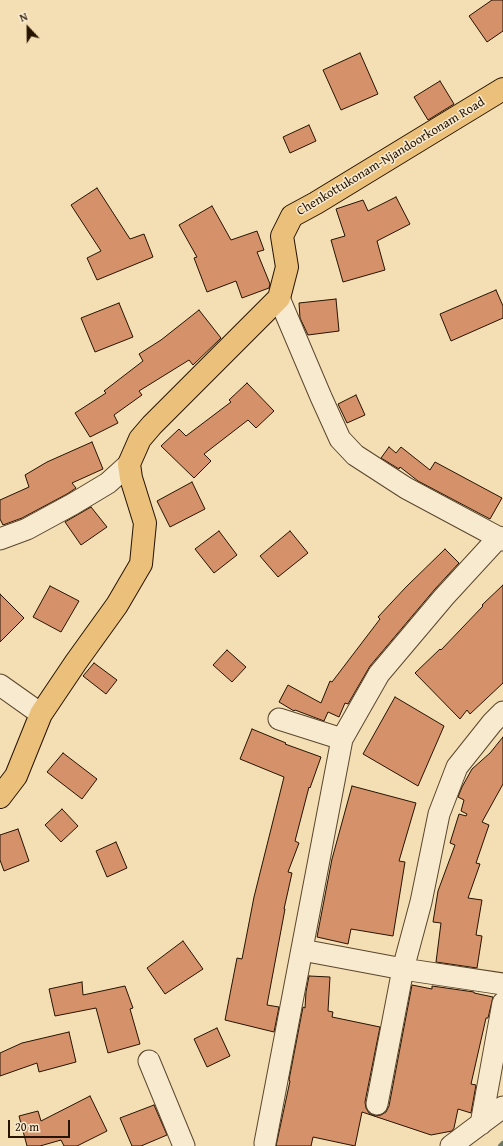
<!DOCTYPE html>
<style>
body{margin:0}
#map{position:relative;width:503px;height:1146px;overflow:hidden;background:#f4dfb5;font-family:"Gentium Book Plus",serif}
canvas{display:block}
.north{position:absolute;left:8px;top:8px;width:40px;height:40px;-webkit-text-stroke:3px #f8eacf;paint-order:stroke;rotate:338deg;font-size:11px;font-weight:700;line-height:16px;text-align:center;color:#261300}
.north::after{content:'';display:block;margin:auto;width:14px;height:18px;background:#261300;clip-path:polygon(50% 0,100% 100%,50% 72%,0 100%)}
.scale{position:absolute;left:8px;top:1120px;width:62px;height:18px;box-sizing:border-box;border:2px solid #261300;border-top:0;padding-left:5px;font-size:12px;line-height:14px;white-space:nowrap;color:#261300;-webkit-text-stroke:3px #f8eacf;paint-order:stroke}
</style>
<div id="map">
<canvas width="503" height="1146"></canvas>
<div class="north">N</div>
<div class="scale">20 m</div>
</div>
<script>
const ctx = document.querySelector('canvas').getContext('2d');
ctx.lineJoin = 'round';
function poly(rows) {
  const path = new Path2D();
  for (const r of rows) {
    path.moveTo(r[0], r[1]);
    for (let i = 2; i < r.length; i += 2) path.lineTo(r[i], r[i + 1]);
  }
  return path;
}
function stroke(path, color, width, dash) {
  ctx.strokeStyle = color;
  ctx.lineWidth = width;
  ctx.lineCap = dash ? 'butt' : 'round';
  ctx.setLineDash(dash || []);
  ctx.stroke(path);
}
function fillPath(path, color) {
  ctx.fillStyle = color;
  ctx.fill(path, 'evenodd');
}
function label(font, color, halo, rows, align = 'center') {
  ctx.font = font + ' "Gentium Book Plus",serif';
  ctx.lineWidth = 3;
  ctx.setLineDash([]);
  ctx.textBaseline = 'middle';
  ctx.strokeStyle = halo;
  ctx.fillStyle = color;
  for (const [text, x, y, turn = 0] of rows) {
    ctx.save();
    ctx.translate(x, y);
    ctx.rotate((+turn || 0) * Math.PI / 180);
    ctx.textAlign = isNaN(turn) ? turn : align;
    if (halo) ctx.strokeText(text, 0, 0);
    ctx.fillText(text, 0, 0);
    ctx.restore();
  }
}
const stream = poly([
 [501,1146,503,1144]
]);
const building = poly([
 [492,0,503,0,503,31,487,42,469,16,492,0],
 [360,53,378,94,341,110,323,70,360,53],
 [440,81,454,104,428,120,414,97,440,81],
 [309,125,316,141,290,153,283,137,309,125],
 [97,188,130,239,144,234,153,257,97,280,87,258,101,251,71,205,97,188],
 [396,197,410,224,377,241,385,270,343,282,331,240,345,236,336,209,363,200,368,211,396,197],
 [212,206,231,240,257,231,264,250,257,252,270,284,269,288,242,298,236,281,207,292,194,258,197,257,179,225,212,206],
 [496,290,503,306,503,318,451,341,440,314,496,290],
 [336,299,339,331,308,335,300,318,299,303,336,299],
 [119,303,133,337,95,352,81,318,119,303],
 [199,310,221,338,193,365,189,360,139,391,142,395,114,415,118,423,90,437,75,413,106,393,104,391,143,361,139,354,161,340,199,310],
 [247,383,274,411,256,428,248,420,204,454,211,461,194,478,161,446,179,429,186,436,231,402,229,400,247,383],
 [356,395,365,415,347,423,338,404,356,395],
 [92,442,103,469,72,483,76,488,67,494,22,518,3,525,0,519,0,500,29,487,25,475,47,462,92,442],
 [389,447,396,453,401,447,430,470,435,462,502,498,490,519,418,481,400,467,399,469,381,458,389,447],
 [192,482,205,509,170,527,157,501,192,482],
 [91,507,107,527,81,545,65,522,91,507],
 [219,531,237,555,214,573,195,549,219,531],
 [290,531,308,553,278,577,260,556,290,531],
 [445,549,459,563,435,589,370,666,348,704,345,703,339,717,328,712,324,721,295,710,294,711,279,702,288,685,321,703,330,681,332,682,380,619,378,617,406,587,445,549],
 [503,585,503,683,470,714,467,710,460,719,415,673,440,649,441,650,483,606,482,605,503,585],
 [50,586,79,601,61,632,33,617,50,586],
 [0,594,24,618,0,642,0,594],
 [227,650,246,667,232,682,213,665,227,650],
 [94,663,117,680,106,694,83,676,94,663],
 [395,697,444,726,418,786,363,754,395,697],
 [252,729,286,743,285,744,321,757,310,788,309,787,295,841,299,843,288,872,292,873,284,909,285,909,267,1005,279,1007,274,1032,225,1020,237,958,242,959,254,897,284,777,240,759,252,729],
 [503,737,503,784,482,822,489,825,476,863,480,864,468,898,482,900,476,935,482,936,477,968,436,962,441,923,433,922,438,891,455,845,450,843,459,814,466,816,467,814,461,811,464,800,458,797,462,787,472,769,490,753,503,737],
 [63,753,97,779,82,799,47,772,63,753],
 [352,786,416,803,399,861,405,862,393,936,351,929,348,944,317,937,332,859,352,786],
 [62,809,78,826,61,842,45,825,62,809],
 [18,829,29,861,4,871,0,860,0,835,18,829],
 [116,842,127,868,107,877,96,851,116,842],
 [183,941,203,969,165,994,147,968,183,941],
 [309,976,330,977,328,1011,333,1012,332,1017,380,1027,365,1102,366,1108,369,1113,375,1116,381,1115,386,1112,389,1106,412,985,432,989,432,986,474,992,474,993,493,997,488,1018,486,1018,471,1084,476,1085,471,1113,458,1109,454,1128,452,1131,431,1135,362,1112,355,1146,313,1137,311,1146,276,1146,290,1081,289,1080,303,1007,305,1008,306,992,309,976],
 [82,982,83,995,125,986,133,1008,130,1009,140,1044,108,1053,96,1008,55,1016,49,989,82,982],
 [217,1028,230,1056,207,1067,194,1039,217,1028],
 [69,1032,76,1062,39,1072,37,1063,0,1076,0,1053,22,1043,69,1032],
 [90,1096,107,1131,77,1146,64,1146,61,1140,40,1146,27,1146,19,1116,38,1111,41,1121,90,1096],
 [154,1105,167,1135,141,1146,132,1146,120,1118,154,1105]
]);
const minor = poly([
 [279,298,321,397,340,439,355,455,406,488,503,540],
 [0,539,27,529,73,504,108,483,129,464],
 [0,685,41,714],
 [279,719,342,739],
 [302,950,403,969,503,984],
 [149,1061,184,1146],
 [377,1104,403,969,421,902,439,814,457,767,492,723,503,712],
 [481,1124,503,1003],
 [265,1143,342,739,379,674,444,597,499,537],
 [451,1146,503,1107]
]);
const major = poly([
 [0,797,16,776,41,714,76,662,117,605,141,564,145,523,131,478,129,464,140,439,152,425,279,298,287,267,282,236,292,216,316,203,503,89]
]);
const streetNames = [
 ["Chenkottukonam-Njandoorkonam Road",391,157,-31]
];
stroke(stream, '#6d7965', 6);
fillPath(building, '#d4916a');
stroke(building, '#261300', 1);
stroke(minor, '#5a462d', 23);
stroke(major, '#261300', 24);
stroke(minor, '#f8eacf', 21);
stroke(major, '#eac07a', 22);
label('13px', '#261300', '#f8eacf', streetNames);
</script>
